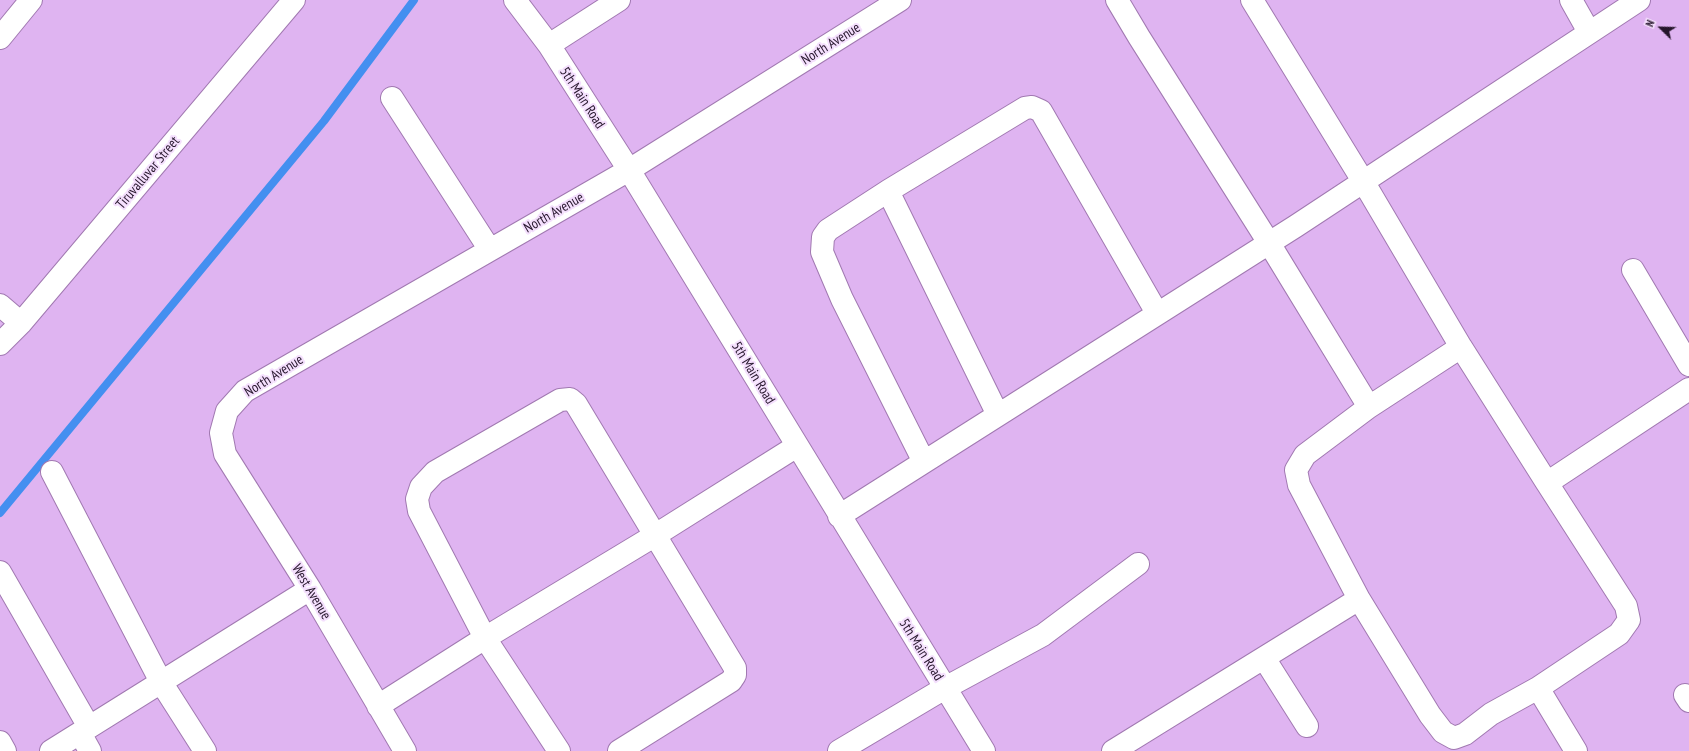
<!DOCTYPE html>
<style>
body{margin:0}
#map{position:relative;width:1689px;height:751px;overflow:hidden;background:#dfb4f1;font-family:"PT Sans Narrow",sans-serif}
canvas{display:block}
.north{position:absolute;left:1641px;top:8px;width:40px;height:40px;-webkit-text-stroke:3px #f4dffd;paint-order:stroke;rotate:293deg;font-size:11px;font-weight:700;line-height:16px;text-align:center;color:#26162c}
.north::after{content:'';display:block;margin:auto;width:14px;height:18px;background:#26162c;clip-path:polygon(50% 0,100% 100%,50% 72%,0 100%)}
</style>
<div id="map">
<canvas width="1689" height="751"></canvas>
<div class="north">N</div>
</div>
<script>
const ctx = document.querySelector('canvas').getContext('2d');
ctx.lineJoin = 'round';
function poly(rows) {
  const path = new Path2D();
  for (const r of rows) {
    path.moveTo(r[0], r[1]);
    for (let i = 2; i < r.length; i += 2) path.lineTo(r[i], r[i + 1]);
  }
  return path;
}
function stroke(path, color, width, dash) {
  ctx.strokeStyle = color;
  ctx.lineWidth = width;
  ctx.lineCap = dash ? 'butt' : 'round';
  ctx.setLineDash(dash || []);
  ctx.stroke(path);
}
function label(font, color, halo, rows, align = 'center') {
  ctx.font = font + ' "PT Sans Narrow",sans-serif';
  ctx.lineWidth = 4;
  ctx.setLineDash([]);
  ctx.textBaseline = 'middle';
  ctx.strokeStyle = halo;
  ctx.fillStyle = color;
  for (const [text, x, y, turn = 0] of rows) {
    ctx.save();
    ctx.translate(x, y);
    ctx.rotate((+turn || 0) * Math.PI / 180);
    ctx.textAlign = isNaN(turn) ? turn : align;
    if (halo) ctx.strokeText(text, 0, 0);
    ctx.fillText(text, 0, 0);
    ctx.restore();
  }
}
const stream = poly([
 [0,513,324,121,414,0]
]);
const minor = poly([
 [515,0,549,45,629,170,984,751],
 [1117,0,1139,37,1269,243,1369,407,1461,347,1547,483,1689,389],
 [1252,0,1363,181,1461,347],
 [1571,0,1589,32],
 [0,38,31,0],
 [549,45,619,0],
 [392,98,490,250],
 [888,191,998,415],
 [1633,270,1689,365],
 [0,305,21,323],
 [0,344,21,323,294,0],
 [924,462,842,299,822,252,823,237,828,230,888,191,1025,108,1032,107,1041,111,1157,313],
 [52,472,161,682,205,751],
 [839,516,1296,226,1639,0],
 [0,572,89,727],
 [1359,599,1299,485,1296,470,1305,455,1369,407],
 [1264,658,1307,726],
 [1538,688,1576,751],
 [1685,695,1689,701],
 [378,706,485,638,654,536,797,446],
 [80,733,90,751],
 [0,742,5,751],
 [51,751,310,589],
 [405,751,310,589,225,454,221,433,227,411,245,391,629,170,900,0],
 [559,751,485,638,419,511,417,499,421,487,435,472,560,400,570,399,576,404,735,668,735,675,731,681,619,751],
 [839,751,945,688,1043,635,1138,564],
 [1113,751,1359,599,1430,715,1443,732,1454,738,1465,734,1491,714,1538,688,1619,634,1629,620,1626,606,1547,483]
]);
const streetNames = [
 ["North Avenue",831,44,-32],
 ["5th Main Road",582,98,57],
 ["Tiruvalluvar Street",148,173,-50],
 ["North Avenue",554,213,-30],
 ["5th Main Road",753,373,59],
 ["North Avenue",274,376,-32],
 ["West Avenue",311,592,59],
 ["5th Main Road",921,650,58]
];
stroke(stream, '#448ff0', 8);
stroke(minor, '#a179b1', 24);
stroke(minor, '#fff', 22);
label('14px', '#26162c', '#f4dffd', streetNames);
</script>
